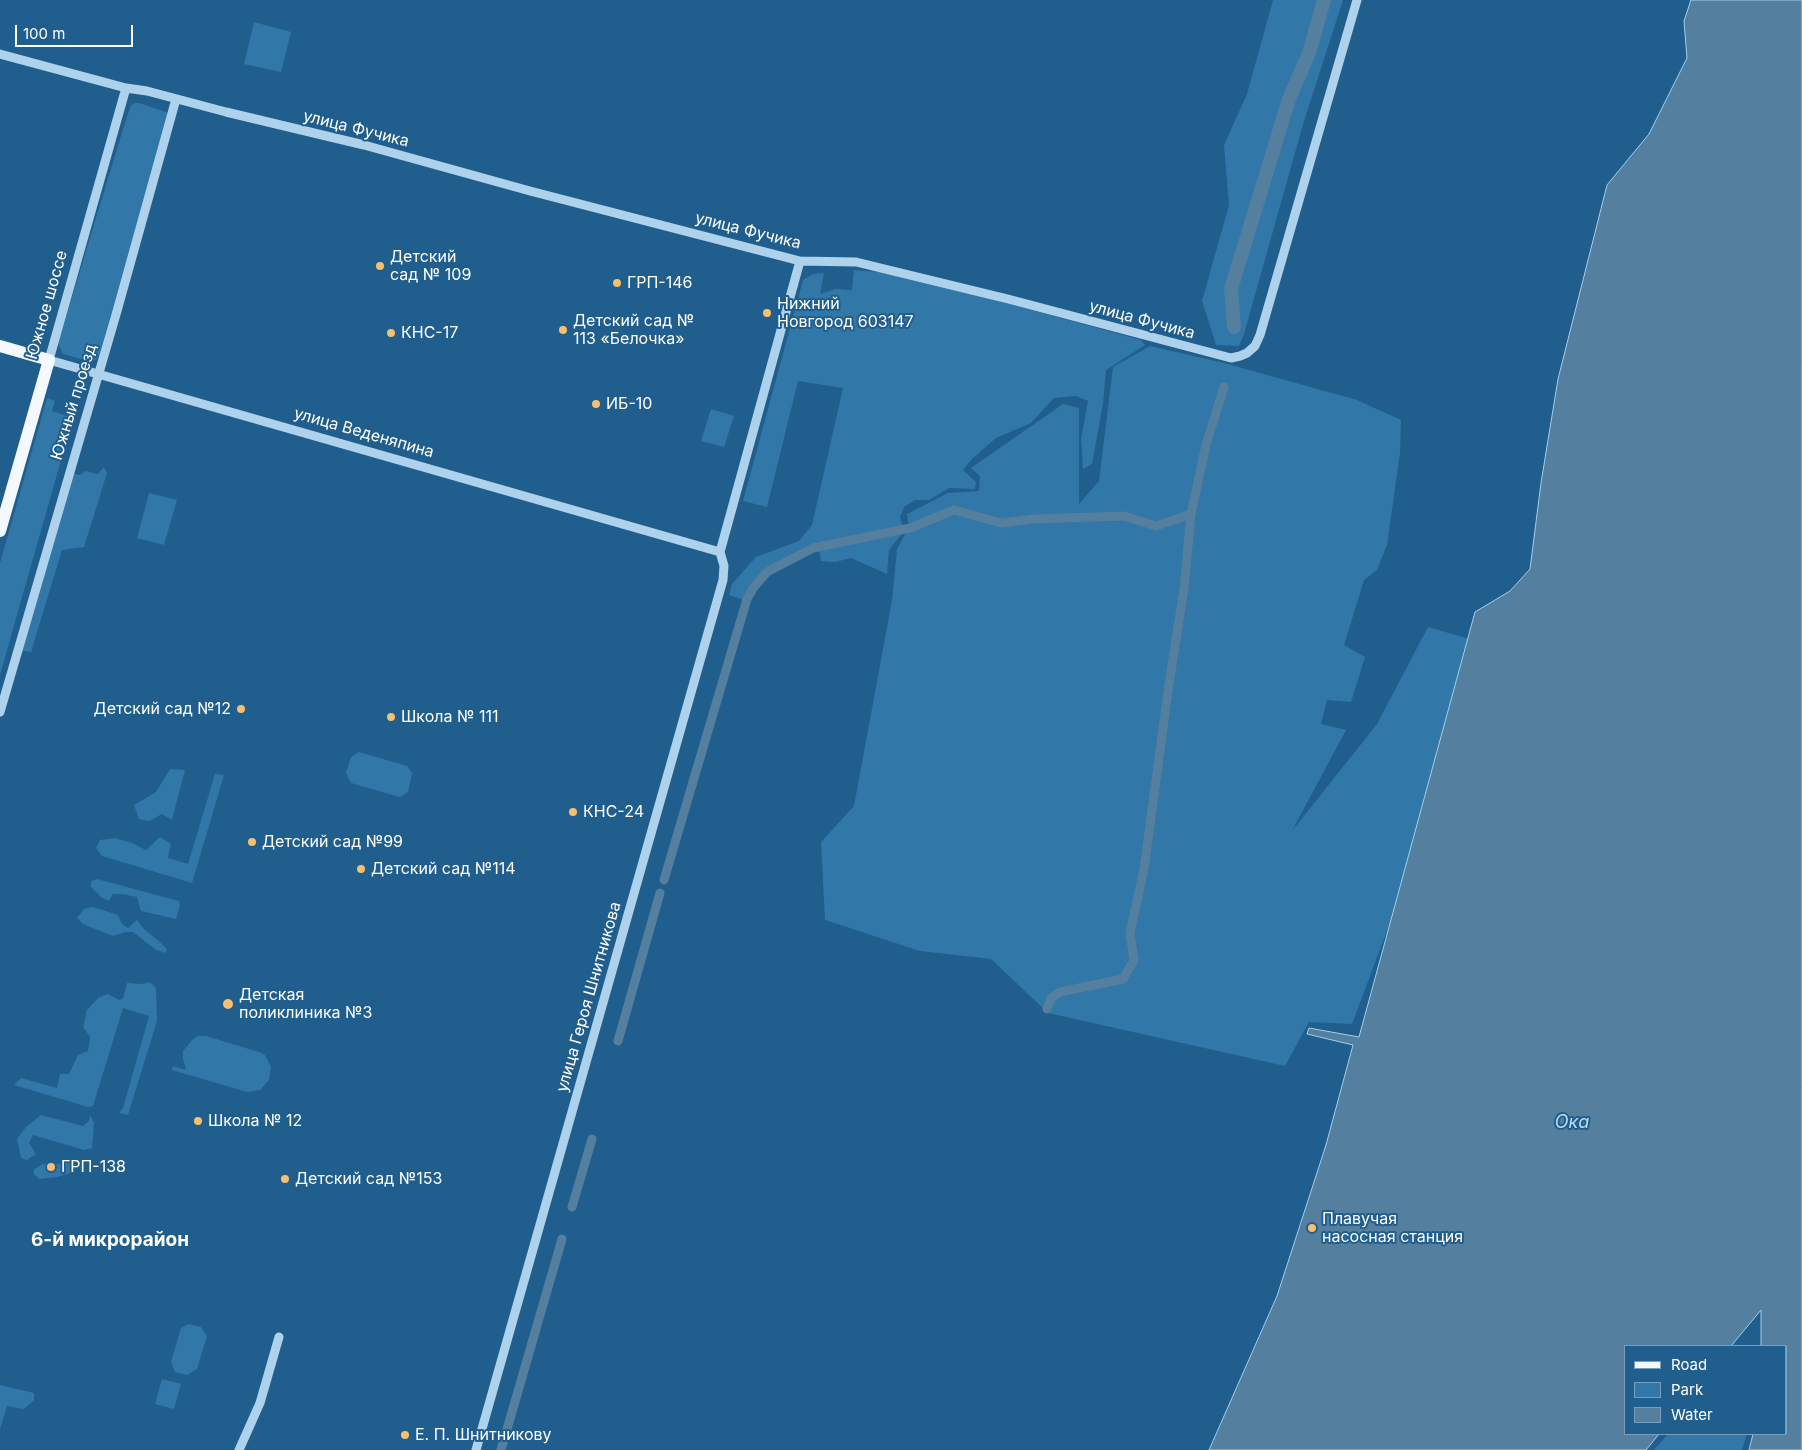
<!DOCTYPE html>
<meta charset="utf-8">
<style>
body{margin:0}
#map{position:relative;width:1802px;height:1450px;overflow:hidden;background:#205e8d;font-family:Inter,sans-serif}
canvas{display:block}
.legend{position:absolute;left:1624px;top:1345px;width:162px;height:90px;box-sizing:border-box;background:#205e8d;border:1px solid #799ebb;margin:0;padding:6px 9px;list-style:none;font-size:15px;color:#fff}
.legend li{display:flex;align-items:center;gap:10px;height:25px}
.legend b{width:25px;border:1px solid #799ebb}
.scale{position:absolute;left:15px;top:25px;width:118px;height:22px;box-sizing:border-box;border:2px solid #fff;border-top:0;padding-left:6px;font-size:15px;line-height:18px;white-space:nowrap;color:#fff;-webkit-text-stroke:4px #205e8d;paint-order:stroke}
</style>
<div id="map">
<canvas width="1802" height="1450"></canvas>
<ul class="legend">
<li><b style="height:6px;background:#f4f9ff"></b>Road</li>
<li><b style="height:14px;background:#3177a8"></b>Park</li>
<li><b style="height:14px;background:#547f9f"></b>Water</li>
</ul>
<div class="scale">100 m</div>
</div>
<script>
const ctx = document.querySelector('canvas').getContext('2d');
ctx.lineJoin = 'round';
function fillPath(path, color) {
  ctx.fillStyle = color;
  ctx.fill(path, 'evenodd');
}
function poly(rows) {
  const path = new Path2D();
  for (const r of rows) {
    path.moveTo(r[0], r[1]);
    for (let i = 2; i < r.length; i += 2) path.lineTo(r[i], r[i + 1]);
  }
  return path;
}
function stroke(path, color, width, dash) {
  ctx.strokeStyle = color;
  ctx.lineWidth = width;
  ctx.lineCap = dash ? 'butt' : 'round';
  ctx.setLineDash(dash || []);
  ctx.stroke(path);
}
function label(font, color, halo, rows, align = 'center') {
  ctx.font = font + ' Inter,sans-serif';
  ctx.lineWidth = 4;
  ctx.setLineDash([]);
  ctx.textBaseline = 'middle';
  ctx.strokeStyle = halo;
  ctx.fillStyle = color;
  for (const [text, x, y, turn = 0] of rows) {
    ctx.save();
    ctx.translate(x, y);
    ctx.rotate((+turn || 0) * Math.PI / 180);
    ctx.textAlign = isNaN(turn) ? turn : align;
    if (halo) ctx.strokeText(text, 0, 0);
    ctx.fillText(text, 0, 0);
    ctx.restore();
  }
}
const green = poly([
 [1273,0,1343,0,1304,121,1244,334,1239,346,1216,345,1202,301,1229,205,1224,145,1247,94],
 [254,22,291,32,281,72,244,64],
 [134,103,139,103,169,113,99,356,96,360,88,361,63,354,59,346,59,340,127,116,131,106],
 [854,270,896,273,1141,340,1145,345,1106,370,1103,404,1092,464,1083,469,1081,439,1088,401,1076,396,1054,398,1031,423,996,438,972,459,963,470,976,482,975,489,949,488,929,500,915,500,904,507,900,517,904,531,889,550,887,574,851,558,835,562,821,561,818,542,774,565,756,585,747,601,729,595,732,584,756,557,799,541,812,525,843,388,798,381,767,507,743,501,803,280,813,274,824,273,820,294,836,289,852,290],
 [1150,346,1224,363,1357,400,1401,420,1400,453,1387,545,1377,570,1364,580,1344,645,1365,657,1351,702,1327,700,1321,724,1346,730,1292,831,1377,724,1428,627,1494,646,1352,1024,1309,1022,1285,1066,1048,1013,991,959,920,951,825,920,821,842,854,806,892,600,897,549,909,527,907,514,948,493,979,491,980,476,971,468,1063,404,1079,408,1079,504,1099,481,1113,367],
 [47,398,55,401,52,411,73,418,0,675,0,563],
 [711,409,734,416,724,447,701,441],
 [104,467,107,473,84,547,62,550,31,652,18,650,70,473,80,475,85,471,98,474],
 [149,493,177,500,164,545,137,538],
 [359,752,407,766,412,773,408,792,400,797,396,796,351,783,346,773,351,757],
 [170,769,185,770,172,820,162,814,149,821,139,819,134,805,156,792],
 [215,774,224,775,192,883,102,856,96,848,100,840,115,838,132,843,146,850,160,837,171,844,168,858,188,864],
 [97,879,179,901,180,905,176,919,141,911,137,897,123,894,113,894,109,901,101,897,91,887,91,881],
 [93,907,118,915,122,924,128,928,137,920,143,928,162,944,167,949,166,953,156,950,133,932,125,932,113,936,83,924,77,918,84,909],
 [150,982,156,988,157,1021,128,1115,119,1113,123,1108,149,1016,123,1008,93,1106,88,1107,14,1085,21,1078,57,1088,60,1074,69,1074,78,1055,88,1051,90,1037,83,1027,87,1010,98,998,108,994,119,1000,123,999,127,983,142,984],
 [198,1036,206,1036,259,1052,265,1055,271,1067,269,1080,260,1090,247,1092,172,1070,173,1066,186,1070,183,1059,183,1051,192,1040],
 [41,1115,83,1126,89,1121,90,1115,94,1123,92,1148,84,1150,33,1135,29,1143,36,1154,27,1160,21,1158,17,1139,26,1127],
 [67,1159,72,1164,73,1172,57,1177,39,1179,34,1174,34,1169,43,1164,59,1164],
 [189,1324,201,1327,207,1336,197,1369,187,1375,175,1372,171,1362,181,1328],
 [162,1379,181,1384,174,1409,155,1404],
 [0,1385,34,1393,34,1400,24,1409,7,1406,0,1429],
 [1668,1434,1747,1434,1742,1450,1654,1450]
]);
const water = poly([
 [1691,0,1802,0,1802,1450,1749,1450,1753,1434,1786,1434,1786,1346,1761,1346,1761,1310,1731,1346,1626,1346,1626,1434,1659,1434,1646,1450,1209,1450,1277,1296,1326,1145,1353,1045,1307,1034,1309,1028,1359,1037,1475,612,1510,591,1530,569,1541,483,1558,379,1607,185,1649,134,1687,58,1684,21,1691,0]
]);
const canal = poly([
 [664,880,747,599,754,587,767,572,813,548,910,528,954,510,1001,523,1034,519,1124,516,1156,526,1191,514,1206,445,1224,387],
 [1047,1009,1051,998,1060,992,1123,979,1134,960,1130,933,1144,869,1169,684,1184,589,1191,514],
 [618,1041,660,893],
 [572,1207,592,1139],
 [501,1450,562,1239]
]);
const river = poly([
 [1234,327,1231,289,1289,99,1309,53,1324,0]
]);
const minor = poly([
 [0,54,126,88,147,91,226,112,364,145,530,191,800,261,856,262,1008,299,1231,358,1240,356,1247,353,1255,346,1260,335,1357,0],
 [126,88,49,360,720,552],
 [720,552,800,261],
 [0,712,117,311,176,99],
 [239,1450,260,1403,279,1337],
 [476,1450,723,580,724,566,720,552]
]);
const major = poly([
 [0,346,49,360,0,531]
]);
const markers = [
 [380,266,5,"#f9bf6f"],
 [617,283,5,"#f9bf6f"],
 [767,313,5,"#f9bf6f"],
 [563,330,5,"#f9bf6f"],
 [391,333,5,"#f9bf6f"],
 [596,404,5,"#f9bf6f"],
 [241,709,5,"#f9bf6f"],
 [391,717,5,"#f9bf6f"],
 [573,812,5,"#f9bf6f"],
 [252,842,5,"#f9bf6f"],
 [361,869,5,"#f9bf6f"],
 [228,1004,6,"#f9bf6f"],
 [198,1121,5,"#f9bf6f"],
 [51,1167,5,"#f9bf6f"],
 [285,1179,5,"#f9bf6f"],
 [1312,1228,5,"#f9bf6f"],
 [405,1435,5,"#f9bf6f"]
];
const streetNames = [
 ["улица Фучика",356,129,14],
 ["улица Фучика",748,231,14],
 ["Южное шоссе",47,305,-74],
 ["улица Фучика",1142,320,15],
 ["Южный проезд",74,402,-73],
 ["улица Веденяпина",364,433,16],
 ["улица Героя Шнитникова",589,997,-74]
];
const poiNames = [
 ["Детский",390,257],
 ["сад № 109",390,275],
 ["ГРП-146",627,283],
 ["Нижний",777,304],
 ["Новгород 603147",777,322],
 ["Детский сад №",573,321],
 ["113 «Белочка»",573,339],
 ["КНС-17",401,333],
 ["ИБ-10",606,404],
 ["Детский сад №12",231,709,"right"],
 ["Школа № 111",401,717],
 ["КНС-24",583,812],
 ["Детский сад №99",262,842],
 ["Детский сад №114",371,869],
 ["Детская",239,995],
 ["поликлиника №3",239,1013],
 ["Школа № 12",208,1121],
 ["ГРП-138",61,1167],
 ["Детский сад №153",295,1179],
 ["Плавучая",1322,1219],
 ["насосная станция",1322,1237],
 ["Е. П. Шнитникову",415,1435]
];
const waterNames = [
 ["Ока",1572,1123]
];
const quarterNames = [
 ["6-й микрорайон",110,1240]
];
fillPath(green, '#3177a8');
fillPath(water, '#547f9f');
stroke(water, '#a2cfed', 1);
stroke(canal, '#547f9f', 9);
stroke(river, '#547f9f', 14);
stroke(minor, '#aed2ec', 9);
stroke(major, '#f4f9ff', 12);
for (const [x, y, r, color] of markers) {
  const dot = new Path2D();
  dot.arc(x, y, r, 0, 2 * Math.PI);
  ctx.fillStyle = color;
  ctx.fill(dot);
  stroke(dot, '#205e8d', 2);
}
label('16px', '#fff', '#205e8d', streetNames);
label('16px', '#fff', '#205e8d', poiNames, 'left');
label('italic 18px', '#badcf3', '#205e8d', waterNames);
label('bold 19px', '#fff', '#205e8d', quarterNames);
</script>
